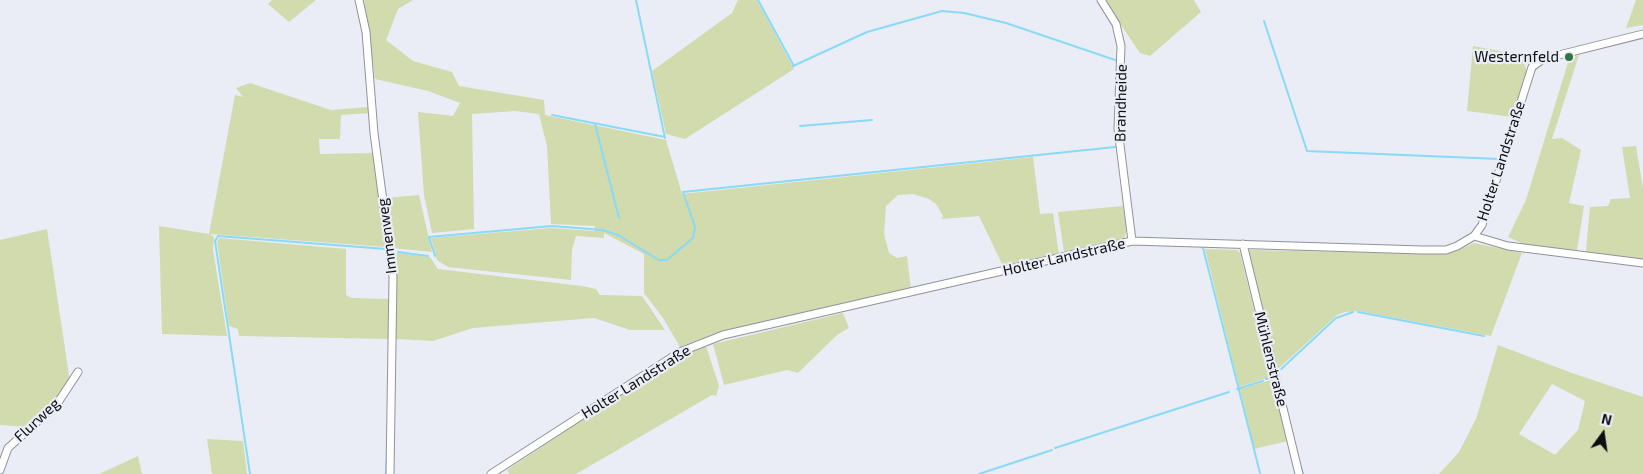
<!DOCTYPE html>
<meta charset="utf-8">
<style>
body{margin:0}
#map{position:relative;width:1643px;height:474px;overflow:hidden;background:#ebedf6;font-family:"Exo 2",sans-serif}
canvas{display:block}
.north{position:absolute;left:1578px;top:409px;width:50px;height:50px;-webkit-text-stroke:4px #ebedf6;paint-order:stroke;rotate:14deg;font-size:14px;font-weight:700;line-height:20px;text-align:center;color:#0d0e11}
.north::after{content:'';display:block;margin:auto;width:18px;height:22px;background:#0d0e11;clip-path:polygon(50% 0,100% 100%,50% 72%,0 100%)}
</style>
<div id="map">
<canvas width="1643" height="474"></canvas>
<div class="north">N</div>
</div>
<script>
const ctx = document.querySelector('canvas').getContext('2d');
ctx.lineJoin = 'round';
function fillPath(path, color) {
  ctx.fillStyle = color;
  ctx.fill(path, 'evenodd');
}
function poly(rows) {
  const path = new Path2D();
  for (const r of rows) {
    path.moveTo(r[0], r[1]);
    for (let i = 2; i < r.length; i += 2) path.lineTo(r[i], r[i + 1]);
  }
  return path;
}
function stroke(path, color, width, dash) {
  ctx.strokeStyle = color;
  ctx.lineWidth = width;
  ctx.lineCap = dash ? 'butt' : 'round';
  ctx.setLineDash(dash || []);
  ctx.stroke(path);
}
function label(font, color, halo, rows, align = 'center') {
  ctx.font = font + ' "Exo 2",sans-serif';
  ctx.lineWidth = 4.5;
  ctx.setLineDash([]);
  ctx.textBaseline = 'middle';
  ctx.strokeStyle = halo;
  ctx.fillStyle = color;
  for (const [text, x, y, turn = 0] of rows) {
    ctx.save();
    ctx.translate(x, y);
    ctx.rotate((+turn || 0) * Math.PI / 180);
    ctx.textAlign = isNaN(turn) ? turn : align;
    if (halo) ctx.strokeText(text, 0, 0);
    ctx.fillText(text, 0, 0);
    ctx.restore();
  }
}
const green = poly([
 [272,0,316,0,289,22,268,4],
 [364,0,413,0,398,9,386,40,413,61,452,72,459,86,544,100,545,115,666,140,682,194,1033,157,1040,214,1053,213,1059,255,1004,268,979,216,942,219,943,216,936,204,929,199,913,194,898,195,886,206,884,234,889,253,897,258,907,256,911,289,713,334,680,347,663,318,644,293,644,254,604,233,604,238,576,236,572,250,571,280,448,267,437,260,431,238,551,228,594,231,595,226,551,224,547,146,539,114,515,111,472,114,474,229,432,233,424,195,418,112,453,116,460,103,428,91,375,79],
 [738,0,757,0,794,69,685,139,666,134,652,71,732,13],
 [1104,0,1194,0,1201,12,1150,56,1140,53],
 [1636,0,1643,0,1643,25,1626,28],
 [1473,46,1516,54,1523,60,1527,72,1513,117,1467,111],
 [1579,55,1552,139,1562,138,1581,150,1569,203,1584,206,1577,250,1528,246,1508,237,1526,200,1569,59],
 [250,83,331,110,369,107,370,113,341,115,340,139,319,139,320,154,374,153,386,247,210,234,214,237,213,250,227,336,162,334,159,226,209,234,235,95,243,97,236,88],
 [1636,146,1643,188,1643,261,1587,253,1586,250,1590,207,1608,206,1611,199,1630,198,1622,147],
 [419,195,432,252,392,248,386,198],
 [1123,206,1127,229,1124,239,1064,252,1058,212],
 [47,229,70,382,56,402,28,427,0,425,0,240],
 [219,238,346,249,346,295,352,298,389,299,388,339,239,336,238,329,229,326,217,242],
 [1474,243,1522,253,1491,336,1358,311,1345,312,1337,315,1277,370,1248,253,1249,250,1438,254,1459,250],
 [1205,249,1237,250,1240,253,1271,377,1239,387],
 [397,253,430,257,438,269,582,286,596,289,600,295,642,296,665,330,630,330,594,318,473,328,433,341,396,339,394,257],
 [843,313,849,328,837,335,798,373,787,370,724,385,713,344],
 [705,343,719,386,716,396,712,395,576,474,509,474,507,470,681,354],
 [1498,345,1572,373,1643,397,1643,474,1439,474,1459,452,1476,419],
 [1552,384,1585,401,1578,430,1555,455,1519,434],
 [1271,380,1288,441,1254,449,1240,389],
 [207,439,243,441,247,474,212,474],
 [138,456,142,474,99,474]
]);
const stream = poly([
 [636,0,665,138],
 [758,0,794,66],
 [1264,21,1307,151,1499,159],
 [793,66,867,32,942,11,964,13,1006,23,1118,61],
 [552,115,665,137],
 [595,124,619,218],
 [800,126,872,120],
 [1203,248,1260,473],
 [398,252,428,256],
 [435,256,429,237,552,226,602,230,618,235,659,260,667,260,693,238,695,227,683,192,1115,147],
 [1358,312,1484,336],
 [1278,372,1336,318,1353,312],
 [1266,379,1271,378],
 [1237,389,1263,381],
 [1055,448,1229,392],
 [1300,464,1303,474],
 [250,474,215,241,218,236,386,249],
 [386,474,387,450],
 [979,474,1052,450]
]);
const minor = poly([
 [359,0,366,32,374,133,393,277,390,474],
 [1101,0,1116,24,1121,46,1118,129,1132,241],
 [1474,236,1508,246,1643,263],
 [1243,244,1299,474],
 [0,470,8,448,57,404,78,372],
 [491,474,680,352,723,335,1132,241,1422,250,1446,250,1457,246,1474,236,1482,225,1532,67,1543,59,1643,34]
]);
const markers = [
 [1569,57,5,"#2f7642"]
];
const poiNames = [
 ["Westernfeld",1559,57]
];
const streetNames = [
 ["Brandheide",1121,103,-89],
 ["Holter Landstraße",1501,161,-72],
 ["Immenweg",387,236,-97],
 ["Holter Landstraße",1064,257,-13],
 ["Mühlenstraße",1271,359,76],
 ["Holter Landstraße",636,382,-32],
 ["Flurweg",37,420,-43]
];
fillPath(green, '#d1dbae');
stroke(stream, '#88daf7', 2);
stroke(minor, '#90929a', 9);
stroke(minor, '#fff', 7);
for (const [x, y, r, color] of markers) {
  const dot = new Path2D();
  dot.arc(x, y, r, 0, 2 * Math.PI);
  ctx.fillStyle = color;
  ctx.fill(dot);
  stroke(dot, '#ebedf6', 2);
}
label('15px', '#0d0e11', '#ebedf6', poiNames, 'right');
label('15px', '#0d0e11', '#ebedf6', streetNames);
</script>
